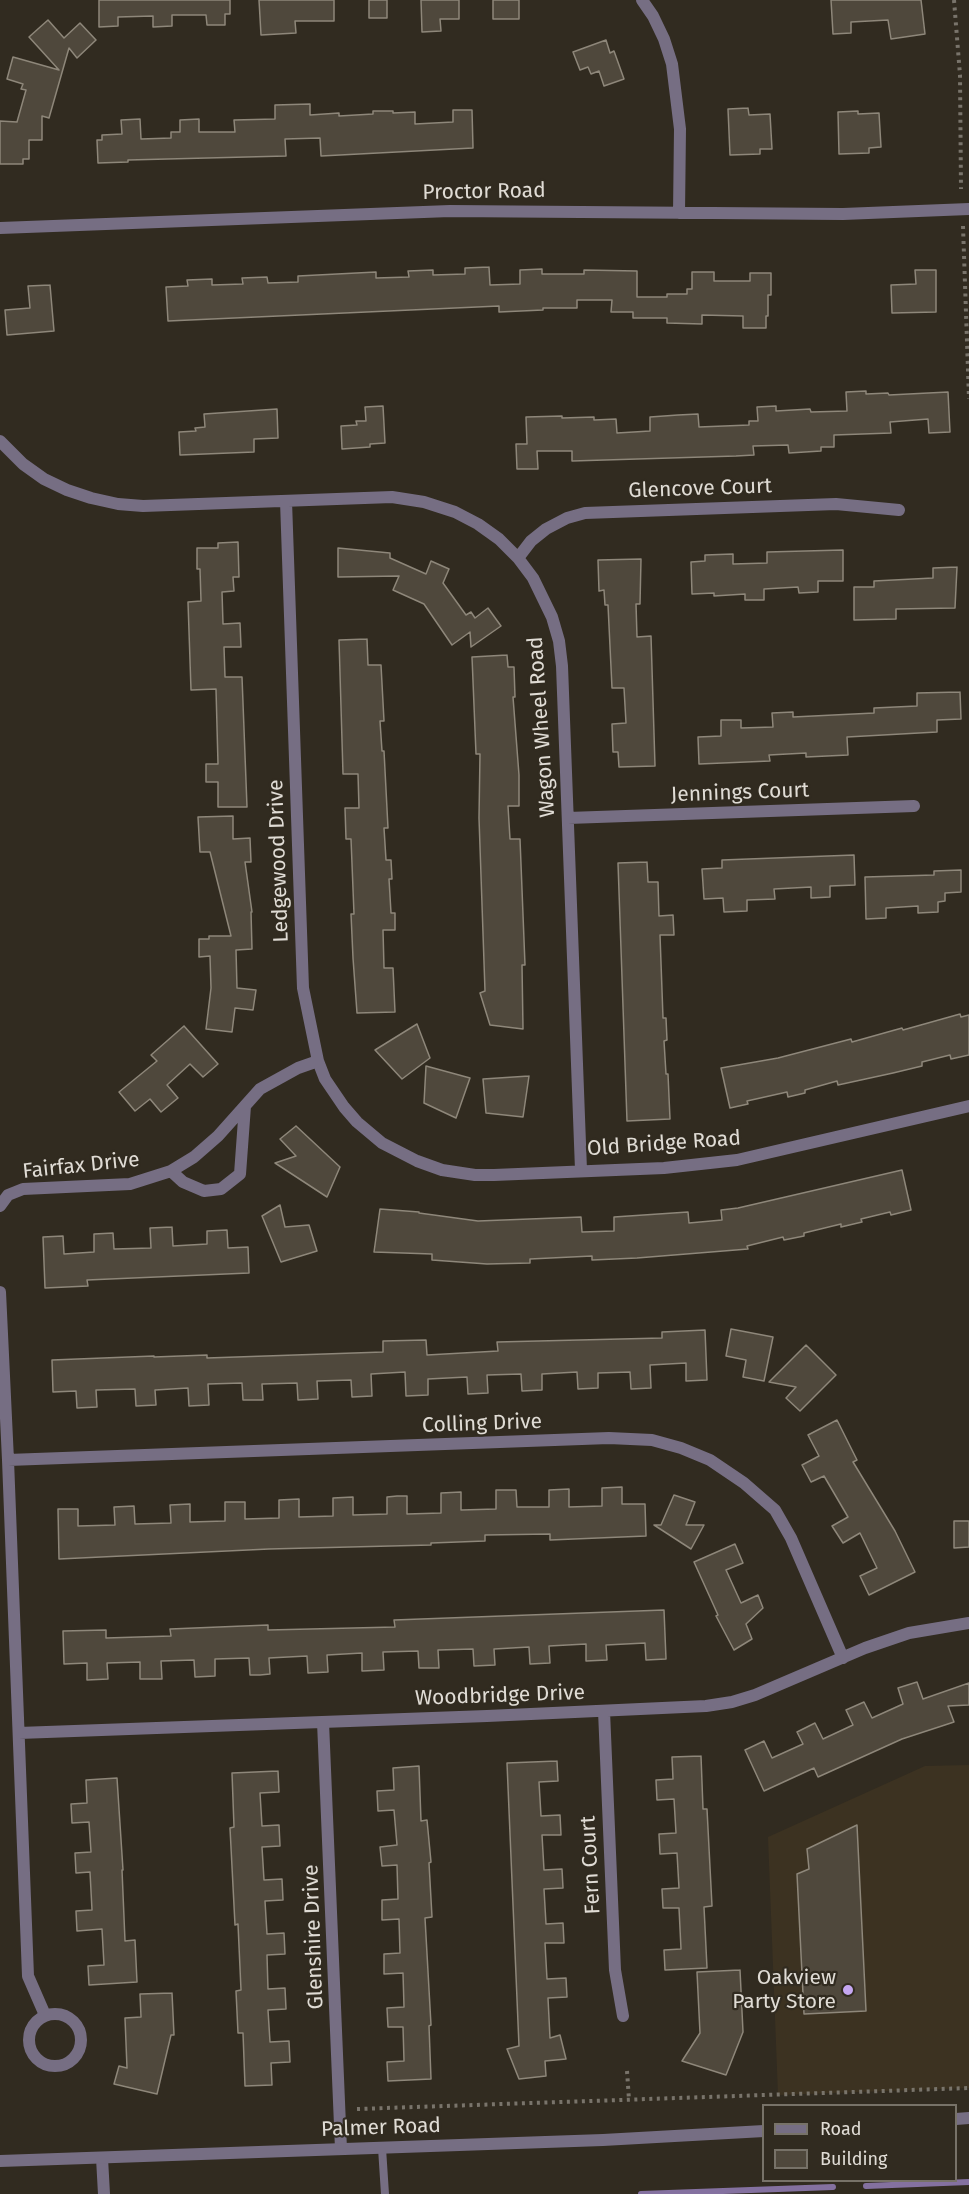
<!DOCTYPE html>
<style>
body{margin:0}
#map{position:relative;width:969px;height:2194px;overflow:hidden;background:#312b20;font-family:"Fira Sans",sans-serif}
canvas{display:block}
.legend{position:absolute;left:762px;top:2104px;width:195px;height:78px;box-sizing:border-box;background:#312b20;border:2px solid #777268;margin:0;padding:8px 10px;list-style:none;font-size:18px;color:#e0dcd5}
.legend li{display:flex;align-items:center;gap:12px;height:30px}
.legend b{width:30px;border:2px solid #777268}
</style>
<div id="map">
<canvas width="969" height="2194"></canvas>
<ul class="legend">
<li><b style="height:8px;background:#766e83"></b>Road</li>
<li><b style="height:16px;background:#4f483c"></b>Building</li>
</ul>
</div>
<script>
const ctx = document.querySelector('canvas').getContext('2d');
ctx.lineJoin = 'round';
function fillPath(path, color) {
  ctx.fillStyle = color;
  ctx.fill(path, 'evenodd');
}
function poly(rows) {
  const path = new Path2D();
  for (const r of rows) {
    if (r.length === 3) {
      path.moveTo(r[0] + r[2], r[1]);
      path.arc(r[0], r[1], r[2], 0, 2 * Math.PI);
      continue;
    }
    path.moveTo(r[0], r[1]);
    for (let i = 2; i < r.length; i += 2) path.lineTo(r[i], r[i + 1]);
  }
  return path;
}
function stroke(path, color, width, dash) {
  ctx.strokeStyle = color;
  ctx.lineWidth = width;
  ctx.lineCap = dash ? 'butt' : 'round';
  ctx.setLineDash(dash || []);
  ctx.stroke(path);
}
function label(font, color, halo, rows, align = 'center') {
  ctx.font = font + ' "Fira Sans",sans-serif';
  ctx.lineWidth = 4.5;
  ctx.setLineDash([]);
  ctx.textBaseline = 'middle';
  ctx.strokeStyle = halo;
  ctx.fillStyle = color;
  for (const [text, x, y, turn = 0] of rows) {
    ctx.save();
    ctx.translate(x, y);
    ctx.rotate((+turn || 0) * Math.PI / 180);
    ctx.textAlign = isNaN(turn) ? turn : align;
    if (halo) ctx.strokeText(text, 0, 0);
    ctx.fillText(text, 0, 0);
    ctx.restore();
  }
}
const built = poly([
 [969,1765,969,2088,778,2095,768,1837,925,1766]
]);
const stream = poly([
 [866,2186,969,2182],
 [641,2194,833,2187]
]);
const building = poly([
 [99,0,230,0,230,14,225,14,225,25,207,25,206,15,172,15,172,26,153,27,153,16,118,17,118,26,99,27,99,0],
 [259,0,334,0,334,21,295,21,296,33,261,35,259,0],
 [369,0,387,0,387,18,369,18,369,0],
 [421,0,459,0,459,19,440,19,441,31,422,32,421,0],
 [493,0,519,0,519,19,493,19,493,0],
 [831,0,921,0,925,34,891,39,888,20,851,22,851,33,833,34,831,0],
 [48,20,64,38,80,23,96,40,77,58,69,48,49,118,42,116,42,140,29,140,29,159,23,159,23,164,0,164,0,121,17,122,26,90,21,89,23,84,7,79,13,57,59,70,29,37,48,20],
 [606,40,610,53,614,51,624,79,604,86,599,71,591,74,588,67,580,70,573,52,606,40],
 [310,104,310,115,339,113,339,116,373,114,373,111,393,111,393,113,415,112,415,124,453,122,453,110,472,110,473,148,321,156,320,138,285,139,286,156,128,160,128,162,98,163,97,140,102,140,102,135,122,134,121,120,140,119,141,139,171,138,171,132,180,132,180,120,199,119,199,132,235,132,234,120,275,119,275,105,310,104],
 [748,108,749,115,770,114,772,149,760,149,760,154,730,155,728,109,748,108],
 [858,111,858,114,879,113,881,147,869,148,869,153,839,154,838,112,858,111],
 [489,267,490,285,520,284,520,270,542,269,542,274,584,274,584,270,637,271,637,297,667,297,667,294,687,294,687,289,692,289,692,272,714,272,714,281,750,281,750,273,771,273,771,295,768,295,768,316,766,316,766,328,743,328,743,316,702,315,702,324,667,323,667,318,633,318,633,312,611,312,612,300,577,300,577,308,543,308,543,310,499,312,499,306,168,321,166,287,188,286,187,280,212,279,212,285,243,284,242,278,267,277,268,283,298,282,298,276,376,272,376,278,409,277,408,271,433,270,433,275,465,274,465,268,489,267],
 [915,270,936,270,936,312,892,313,891,285,916,284,915,270],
 [50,285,54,331,7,335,5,310,30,308,28,286,50,285],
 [866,391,866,394,888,393,889,395,948,392,950,432,929,433,928,419,890,422,891,433,834,435,834,447,821,447,821,451,789,453,788,445,753,446,754,455,736,456,572,461,572,451,537,451,538,469,517,469,516,444,527,444,526,417,562,416,562,418,594,417,594,420,616,419,617,433,650,431,650,417,678,415,698,414,699,427,749,425,749,421,758,421,757,407,776,406,776,411,810,409,811,412,847,411,846,392,866,391],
 [383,406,385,443,370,444,370,447,342,449,341,426,357,425,356,421,366,421,365,407,383,406],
 [277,409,278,438,254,439,254,452,180,455,179,432,196,431,195,428,205,427,204,414,277,409],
 [238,542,239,577,233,577,234,591,222,592,223,624,240,623,241,647,224,647,225,677,242,677,247,807,218,807,218,782,206,782,206,764,218,764,216,689,191,690,188,602,201,601,200,569,197,569,197,548,218,548,218,543,238,542],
 [338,548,390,553,390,558,426,574,431,561,449,569,443,583,466,615,471,612,475,618,488,608,501,626,471,647,470,632,452,645,424,604,393,590,399,576,338,577,338,548],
 [843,550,843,581,818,581,818,592,799,593,798,587,764,589,764,600,745,600,745,594,714,596,714,593,692,594,691,562,705,561,705,555,733,554,733,564,767,563,767,552,843,550],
 [641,559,640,604,636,604,637,637,651,636,655,766,619,767,618,752,613,752,612,724,626,723,624,688,612,688,608,605,605,605,604,590,599,591,598,560,641,559],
 [957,567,955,608,896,609,896,619,854,620,854,587,874,587,874,581,933,578,933,568,957,567],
 [367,639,368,665,381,665,384,721,380,721,382,751,384,751,388,828,384,828,386,860,391,860,392,879,389,879,391,913,395,913,395,930,383,930,384,968,393,968,395,1012,357,1013,353,958,351,914,354,914,351,839,346,839,345,808,359,808,358,774,343,774,339,640,367,639],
 [507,655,508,667,514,667,515,697,513,697,519,775,519,806,508,806,510,839,520,839,525,965,522,965,523,1029,490,1025,480,993,485,991,479,818,480,754,476,754,472,657,507,655],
 [960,692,961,719,937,720,937,732,847,737,848,755,806,757,806,753,769,755,770,761,699,764,698,737,721,736,721,720,741,720,741,728,773,727,772,713,793,712,793,717,874,713,874,708,917,706,917,693,960,692],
 [233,816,233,839,250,838,251,862,245,862,252,912,251,912,252,949,236,950,237,988,256,990,253,1010,235,1008,232,1032,206,1029,211,988,210,956,199,957,199,939,209,939,209,936,231,936,210,852,200,852,198,817,233,816],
 [854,855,855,885,830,886,830,897,811,898,811,887,774,889,775,899,747,900,747,911,724,912,723,898,704,899,702,869,722,868,722,860,854,855],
 [647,862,648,882,658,882,659,916,673,915,674,935,660,935,663,1018,666,1018,667,1040,664,1041,666,1074,668,1074,670,1119,627,1121,618,863,647,862],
 [961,870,961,892,945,893,945,901,938,902,938,912,918,913,918,906,886,908,886,918,866,919,865,877,934,875,934,871,961,870],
 [960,1014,961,1017,969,1015,969,1055,951,1059,950,1055,922,1062,922,1066,893,1073,838,1085,837,1081,805,1090,805,1093,788,1097,787,1092,747,1101,748,1104,730,1108,721,1068,778,1058,851,1039,852,1042,902,1028,903,1030,960,1014],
 [417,1024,430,1058,402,1079,375,1050,417,1024],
 [184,1026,218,1064,203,1077,190,1064,167,1085,178,1098,161,1112,150,1099,135,1111,119,1092,157,1061,151,1055,184,1026],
 [426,1066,470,1078,456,1118,424,1103,426,1066],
 [529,1076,523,1117,486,1113,483,1079,529,1076],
 [296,1126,340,1167,327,1197,275,1163,296,1156,280,1139,296,1126],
 [902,1170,911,1210,891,1215,890,1212,861,1219,862,1222,841,1227,841,1224,804,1233,804,1236,784,1240,783,1237,747,1246,748,1249,637,1258,592,1260,592,1256,530,1259,530,1263,487,1264,432,1260,432,1254,374,1252,380,1209,419,1212,419,1213,478,1221,581,1217,582,1232,614,1231,614,1217,688,1212,689,1223,722,1220,721,1210,738,1208,902,1170],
 [280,1205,285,1227,309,1225,317,1251,281,1262,262,1216,280,1205],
 [172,1227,173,1246,207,1244,207,1231,227,1230,228,1248,248,1247,249,1273,87,1280,88,1286,45,1288,43,1237,63,1236,64,1254,94,1252,94,1234,113,1233,114,1249,151,1248,150,1228,172,1227],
 [731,1329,773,1337,764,1381,743,1377,746,1360,726,1356,731,1329],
 [705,1330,707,1380,686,1381,686,1363,650,1365,651,1388,631,1389,630,1372,598,1373,598,1388,578,1389,577,1372,542,1374,542,1390,522,1391,521,1374,487,1375,488,1393,468,1394,467,1377,428,1379,428,1395,406,1396,405,1372,371,1374,372,1396,352,1397,351,1380,317,1381,318,1399,298,1400,297,1383,262,1384,263,1400,243,1400,242,1383,208,1384,209,1405,189,1406,188,1388,155,1390,156,1405,136,1406,135,1389,96,1390,97,1407,77,1408,76,1391,53,1392,52,1360,154,1356,154,1357,207,1355,207,1358,383,1352,383,1341,426,1340,427,1355,498,1351,497,1342,662,1338,662,1332,705,1330],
 [806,1345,836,1375,800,1411,786,1398,796,1387,769,1382,806,1345],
 [837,1420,857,1460,853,1462,895,1531,915,1572,869,1595,860,1576,877,1568,860,1533,843,1543,832,1526,848,1517,824,1476,811,1482,802,1465,819,1456,808,1435,837,1420],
 [622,1487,622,1504,645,1504,646,1536,550,1540,550,1534,485,1535,485,1541,431,1543,431,1545,269,1549,59,1559,58,1509,78,1509,78,1526,115,1525,114,1507,134,1506,135,1524,171,1523,170,1505,190,1504,190,1522,225,1521,225,1502,245,1502,245,1519,279,1518,279,1500,299,1499,299,1517,333,1516,333,1498,353,1497,353,1515,387,1514,387,1497,397,1496,407,1496,407,1514,441,1513,441,1493,461,1492,461,1510,496,1509,496,1490,516,1490,517,1507,549,1507,549,1490,569,1489,569,1507,602,1506,602,1488,622,1487],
 [674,1495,695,1502,686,1525,704,1525,691,1549,654,1525,661,1525,674,1495],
 [954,1521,969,1521,969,1547,954,1548,954,1521],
 [735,1544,743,1563,726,1570,741,1603,758,1595,763,1608,746,1624,752,1639,734,1650,716,1616,718,1615,694,1562,735,1544],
 [664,1610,666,1659,646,1660,645,1643,606,1645,607,1660,586,1661,586,1644,549,1646,550,1663,530,1664,529,1647,494,1649,495,1665,474,1666,473,1649,438,1650,439,1668,419,1668,418,1651,383,1652,384,1670,362,1671,362,1653,327,1655,328,1672,308,1673,307,1656,269,1658,270,1674,260,1675,250,1675,249,1658,215,1659,215,1676,195,1677,194,1660,161,1661,162,1679,140,1679,140,1662,107,1663,108,1679,87,1680,87,1663,64,1664,63,1631,106,1630,106,1638,171,1636,170,1629,268,1625,268,1630,395,1627,394,1620,664,1610],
 [917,1682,923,1699,969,1683,969,1705,948,1706,954,1722,902,1739,818,1777,814,1768,764,1791,745,1750,764,1741,772,1758,803,1744,797,1732,815,1723,823,1739,853,1725,846,1710,864,1702,872,1718,903,1704,898,1688,917,1682],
 [701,1756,703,1809,707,1809,712,1906,704,1907,707,1968,665,1970,664,1950,681,1949,679,1908,663,1908,662,1889,679,1888,677,1853,660,1854,659,1834,676,1833,674,1799,657,1800,656,1780,673,1779,672,1757,701,1756],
 [557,1761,558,1781,539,1782,541,1816,560,1815,561,1835,542,1835,544,1870,562,1869,563,1888,544,1889,546,1924,563,1923,564,1943,545,1943,547,1979,566,1978,567,1997,548,1998,550,2038,560,2035,566,2059,545,2061,546,2076,519,2079,507,2049,519,2046,507,1763,557,1761],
 [419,1766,421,1821,427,1820,431,1862,429,1863,432,1917,425,1918,431,2025,429,2026,431,2079,388,2081,387,2062,404,2061,403,2027,388,2027,387,2008,404,2007,403,1973,384,1974,384,1954,400,1953,399,1919,382,1920,382,1900,398,1899,397,1865,382,1866,380,1847,397,1845,394,1810,378,1811,377,1791,394,1790,393,1768,419,1766],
 [278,1771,279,1792,260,1793,262,1826,279,1825,280,1846,262,1847,264,1880,282,1879,283,1900,265,1901,267,1934,284,1933,285,1954,267,1955,268,1989,285,1988,286,2009,268,2010,270,2042,289,2041,290,2062,271,2063,272,2085,245,2086,243,2033,238,2033,236,1991,241,1990,238,1924,235,1925,230,1828,234,1827,232,1773,278,1771],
 [117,1778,123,1870,122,1870,125,1941,135,1940,137,1982,89,1985,88,1966,104,1965,102,1929,77,1931,76,1911,92,1910,90,1872,76,1873,75,1853,91,1852,89,1822,72,1823,71,1804,87,1803,86,1780,117,1778],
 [857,1825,866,2011,804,2014,797,1874,809,1869,807,1849,857,1825],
 [740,1970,743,2032,726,2075,682,2061,700,2033,697,1972,740,1970],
 [172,1993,174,2035,171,2035,157,2094,114,2084,119,2066,127,2068,125,2018,141,2017,140,1994,172,1993]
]);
const path = poly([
 [954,0,960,75,961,189],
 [963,226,969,399],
 [627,2071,629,2100],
 [357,2109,969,2088]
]);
const service = poly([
 [382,2148,385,2194]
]);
const minor = poly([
 [642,0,653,16,664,39,672,64,680,129,679,213],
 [0,228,450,211,843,214,969,209],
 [0,441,23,464,44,479,67,490,91,498,118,504,143,506,392,497,424,502,455,512,478,524,499,539,518,558,533,578,552,617,559,641,562,666,581,1170],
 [286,501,303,988,318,1061,325,1079,344,1107,357,1122,382,1143,417,1161,442,1170,475,1175,494,1175,664,1168,737,1160,969,1106],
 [518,558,531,541,546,529,567,518,585,513,836,504,899,510],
 [568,818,914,806],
 [171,1171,183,1182,204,1191,221,1189,240,1174,245,1106],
 [0,1206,8,1195,23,1189,130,1184,171,1171,194,1157,218,1136,260,1089,298,1068,318,1061],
 [0,1292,8,1460,28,1976,45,2015],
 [8,1460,609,1438,652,1440,681,1448,710,1460,744,1483,775,1510,791,1538,843,1658],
 [604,1711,615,1970,623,2016],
 [323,1722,341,2149],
 [19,1733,487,1716,706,1706,732,1702,755,1695,865,1648,909,1633,969,1623],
 [55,2040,26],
 [102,2158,104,2194]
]);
const tertiary = poly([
 [956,2119,969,2118],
 [0,2161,603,2140,764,2131]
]);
const markers = [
 [848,1990,6,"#c5a7f1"]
];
const streetNames = [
 ["Proctor Road",484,192,-1],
 ["Glencove Court",700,489,-2],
 ["Wagon Wheel Road",542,727,-94],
 ["Jennings Court",740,793,-2],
 ["Ledgewood Drive",279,861,-92],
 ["Old Bridge Road",664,1144,-4],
 ["Fairfax Drive",81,1166,-6],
 ["Colling Drive",482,1424,-2],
 ["Woodbridge Drive",500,1696,-2],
 ["Fern Court",591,1865,-93],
 ["Glenshire Drive",314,1937,-92],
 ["Palmer Road",381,2128,-2]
];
const poiNames = [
 ["Oakview",836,1978],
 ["Party Store",836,2002]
];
fillPath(built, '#3c3221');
stroke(stream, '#8471a0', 6);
fillPath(building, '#4f483c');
stroke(building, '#8e877a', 1.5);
stroke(path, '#79746b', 4, [3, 4.5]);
stroke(service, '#766e83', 8);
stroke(minor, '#766e83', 12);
stroke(tertiary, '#766e83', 12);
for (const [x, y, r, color] of markers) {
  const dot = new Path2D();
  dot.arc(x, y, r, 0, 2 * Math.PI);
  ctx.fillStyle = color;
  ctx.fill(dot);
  stroke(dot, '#312b20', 2);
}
label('21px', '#e0dcd5', '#312b20', streetNames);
label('21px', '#e0dcd5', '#312b20', poiNames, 'right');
</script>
